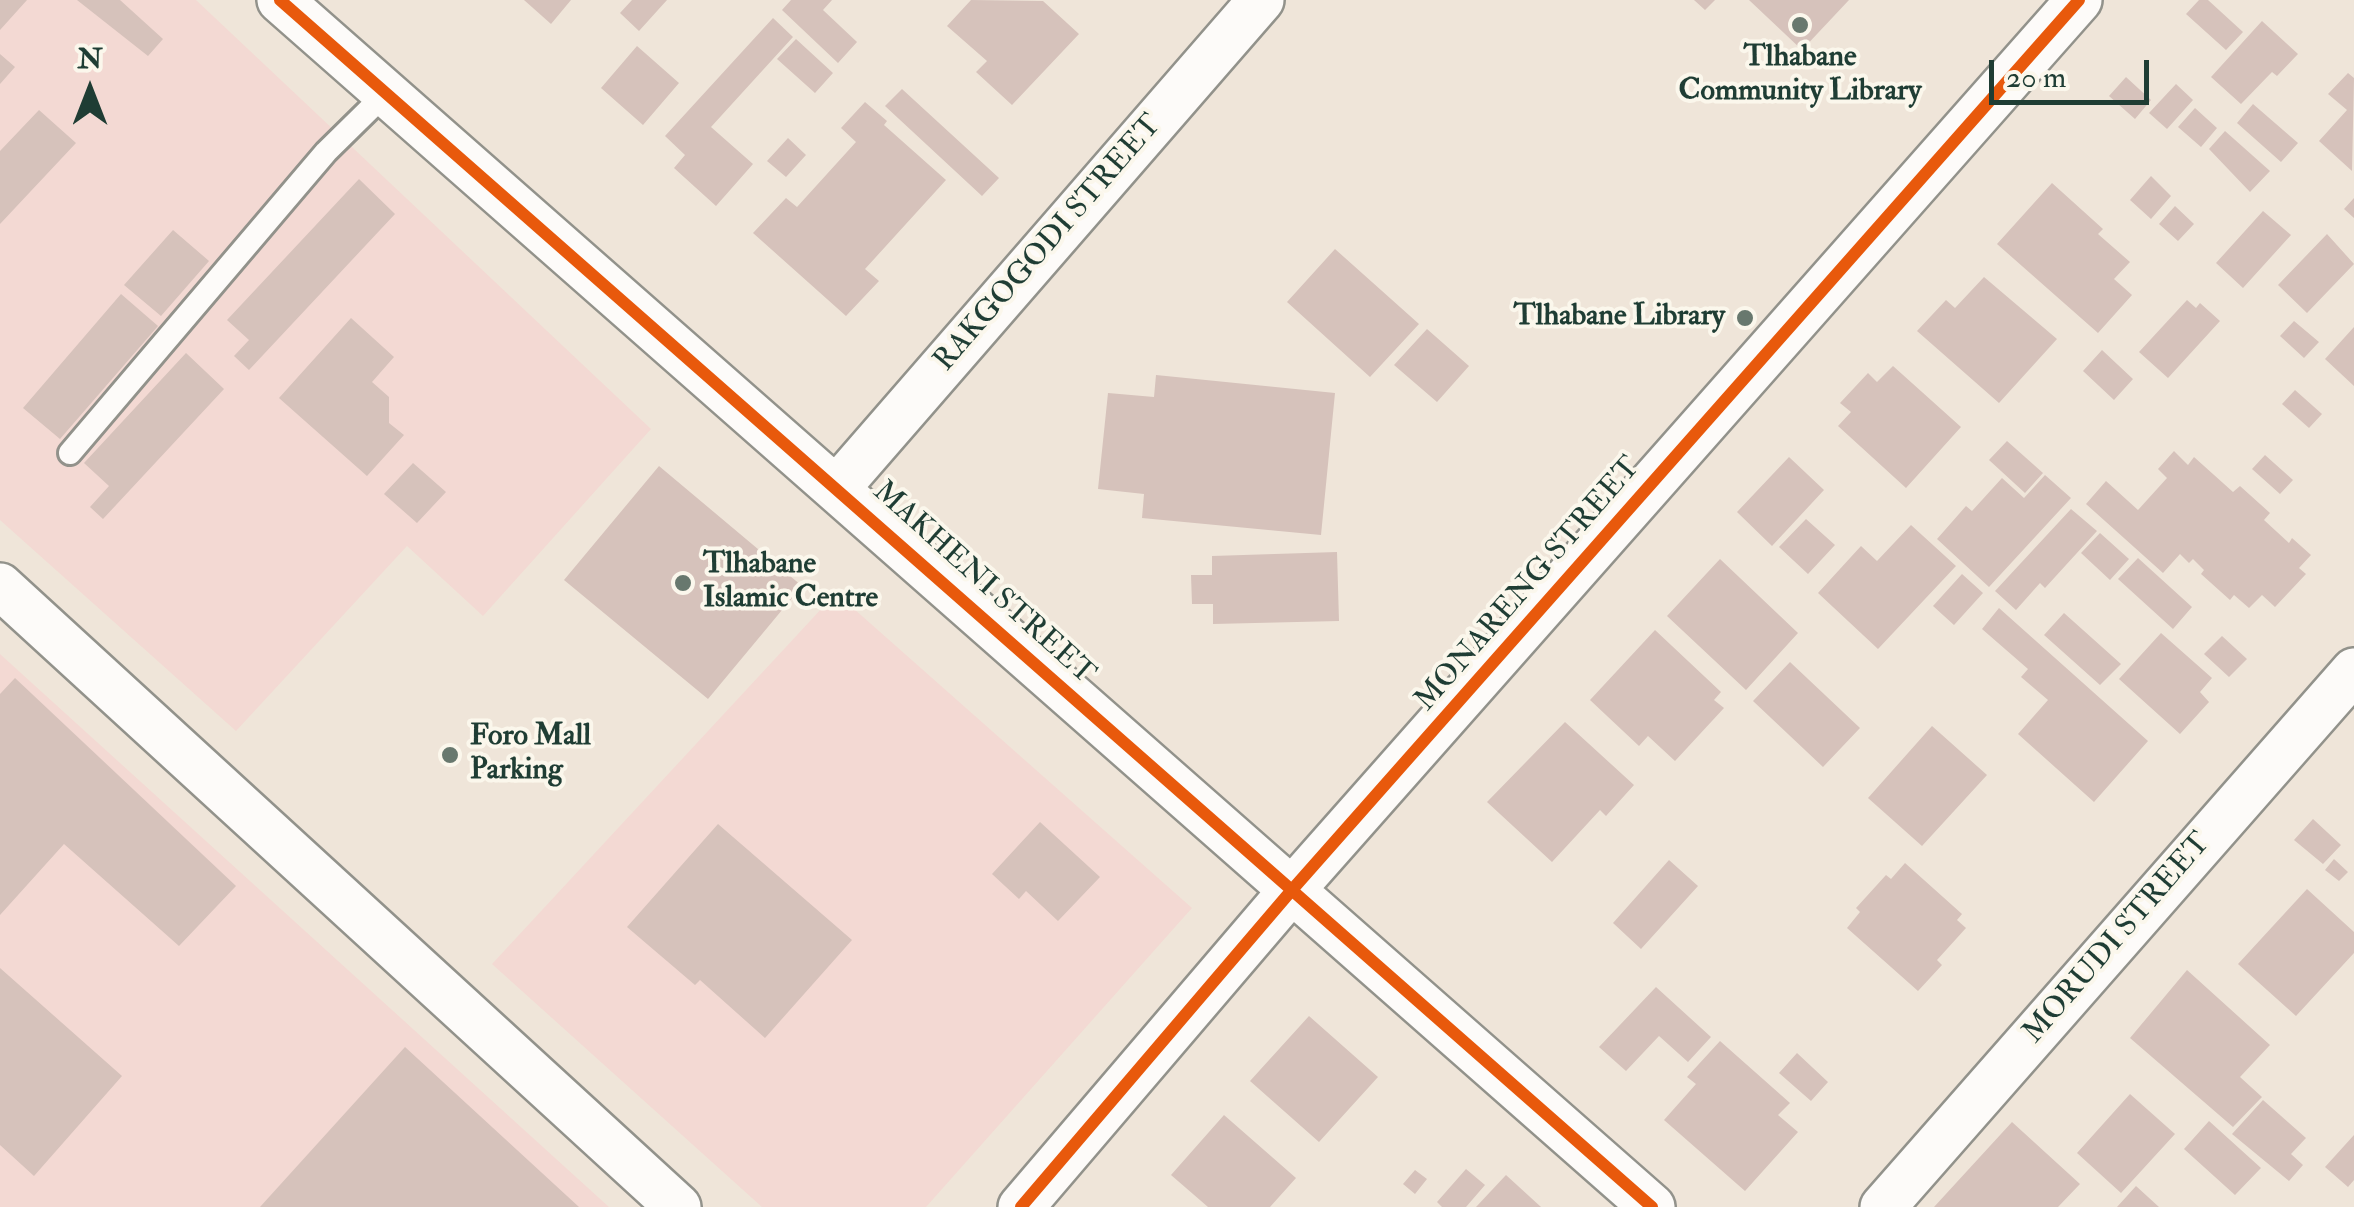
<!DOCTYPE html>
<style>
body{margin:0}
#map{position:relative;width:2354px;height:1207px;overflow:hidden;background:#efe5d9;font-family:"IM FELL Double Pica",serif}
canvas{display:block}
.north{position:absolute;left:40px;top:40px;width:100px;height:100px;-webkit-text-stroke:8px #fbf7ec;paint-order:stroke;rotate:0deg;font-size:28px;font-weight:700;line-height:40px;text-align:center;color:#1f3d34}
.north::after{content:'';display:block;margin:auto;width:35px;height:45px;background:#1f3d34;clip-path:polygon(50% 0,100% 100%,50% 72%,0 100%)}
.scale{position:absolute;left:1989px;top:60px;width:160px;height:45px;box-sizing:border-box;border:5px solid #1f3d34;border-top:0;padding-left:12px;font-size:30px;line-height:35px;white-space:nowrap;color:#1f3d34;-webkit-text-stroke:8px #fbf7ec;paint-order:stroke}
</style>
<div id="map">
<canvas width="2354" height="1207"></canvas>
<div class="north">N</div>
<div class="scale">20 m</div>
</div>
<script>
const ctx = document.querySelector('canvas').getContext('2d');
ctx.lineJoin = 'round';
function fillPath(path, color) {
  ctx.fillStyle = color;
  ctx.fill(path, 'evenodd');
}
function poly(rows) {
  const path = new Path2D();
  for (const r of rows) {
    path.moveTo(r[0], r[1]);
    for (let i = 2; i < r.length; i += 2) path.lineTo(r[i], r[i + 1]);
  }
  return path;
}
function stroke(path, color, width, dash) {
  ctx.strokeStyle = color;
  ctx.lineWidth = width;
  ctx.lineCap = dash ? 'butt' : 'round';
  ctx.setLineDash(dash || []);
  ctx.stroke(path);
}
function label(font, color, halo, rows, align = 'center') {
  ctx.font = font + ' "IM FELL Double Pica",serif';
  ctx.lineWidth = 8;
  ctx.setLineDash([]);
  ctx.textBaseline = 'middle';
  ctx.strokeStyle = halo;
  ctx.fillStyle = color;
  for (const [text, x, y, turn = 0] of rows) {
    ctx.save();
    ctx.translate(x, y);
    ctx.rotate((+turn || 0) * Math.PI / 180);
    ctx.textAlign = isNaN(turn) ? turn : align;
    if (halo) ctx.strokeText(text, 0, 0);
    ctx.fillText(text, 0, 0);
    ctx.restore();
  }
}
const built = poly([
 [0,0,196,0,651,429,483,616,407,546,236,731,0,520],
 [836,593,1192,908,926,1207,762,1207,492,964],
 [0,654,609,1207,0,1207]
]);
const building = poly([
 [0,0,27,0,0,30],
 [77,0,120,0,163,39,148,56],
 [524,0,571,0,551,24],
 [632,0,667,0,639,31,620,13],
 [791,0,832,0,823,10,857,42,838,63,782,10],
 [971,0,1043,1,1079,34,1012,105,976,72,987,61,947,26],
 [1694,0,1715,0,1705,10],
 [1749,0,1849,0,1802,50],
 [2199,0,2208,0,2243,32,2226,50,2186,14],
 [773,18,793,37,711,127,753,164,716,206,674,168,685,155,665,136],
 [2262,21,2298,54,2277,76,2272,72,2241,104,2211,77],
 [796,39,833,73,815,93,777,59],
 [637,46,679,83,643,125,601,88],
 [0,54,15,67,0,84],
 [2348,73,2354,78,2352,171,2319,141,2347,110,2328,94],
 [2126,77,2151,100,2135,119,2109,96],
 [2176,84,2193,100,2167,129,2149,113],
 [902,89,999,178,982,196,885,106],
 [865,102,887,121,884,125,946,180,865,269,879,281,846,316,753,233,786,198,797,207,856,142,841,128],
 [2253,104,2298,143,2281,162,2237,123],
 [2195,108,2217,128,2201,147,2178,127],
 [39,110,76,143,0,224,0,151],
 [2225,131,2270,171,2250,192,2209,149],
 [788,138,806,155,786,177,767,161],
 [2151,176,2171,196,2151,219,2130,200],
 [359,179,395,214,249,370,234,356,249,340,227,320],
 [2052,183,2103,229,2098,234,2130,262,2114,279,2132,295,2098,333,1997,244],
 [2354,198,2354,218,2344,209],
 [2175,206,2194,224,2178,241,2159,224],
 [2263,211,2291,235,2243,288,2216,263],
 [173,230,209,261,161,316,124,285],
 [2327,234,2354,264,2307,313,2278,285],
 [1335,249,1419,324,1370,377,1287,302],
 [1984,277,2057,339,1999,403,1917,331,1946,300,1955,308],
 [121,294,158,326,60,439,23,408],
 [2187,300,2196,308,2200,303,2220,321,2168,378,2139,352],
 [351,318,394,357,372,382,389,397,389,423,404,435,367,476,279,398],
 [2294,321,2319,342,2304,358,2280,336],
 [2354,327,2354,386,2325,359],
 [1427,329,1469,366,1437,402,1394,365],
 [2102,350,2133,379,2114,400,2083,371],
 [186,353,224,389,103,519,90,507,109,486,84,463],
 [1893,366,1961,427,1906,488,1838,426,1851,412,1840,403,1868,373,1877,382],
 [1156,375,1335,393,1321,535,1142,518,1144,494,1098,489,1108,393,1154,397],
 [2295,390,2322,414,2309,428,2282,404],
 [2007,441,2043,473,2025,493,1989,460],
 [2174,451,2188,465,2194,457,2233,492,2240,486,2270,513,2264,520,2289,543,2292,538,2311,555,2299,568,2306,574,2275,607,2262,595,2249,608,2234,595,2230,600,2201,574,2204,570,2193,559,2189,563,2180,554,2163,573,2086,504,2106,481,2138,510,2167,478,2158,469],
 [2265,455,2293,480,2280,494,2252,469],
 [1789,457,1824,490,1772,546,1737,512],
 [413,463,446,492,417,523,384,494],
 [659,466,802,586,708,699,564,580],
 [2045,475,2071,498,1989,587,1937,539,1966,506,1972,511,2002,478,2024,498],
 [2071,509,2097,531,2045,588,2040,583,2016,610,1995,591],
 [1806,519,1835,545,1808,574,1779,547],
 [1911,525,1956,566,1878,649,1818,593,1861,546,1877,561],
 [2100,533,2129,559,2110,580,2081,553],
 [1337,552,1339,621,1213,624,1213,604,1192,604,1191,575,1212,575,1212,556],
 [2138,558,2192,607,2173,629,2118,579],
 [1720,559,1798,633,1746,690,1667,616],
 [1962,574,1983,593,1954,625,1933,606],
 [1999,608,2148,741,2094,802,2018,734,2048,700,2021,677,2028,669,1982,629],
 [2064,613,2121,664,2100,685,2044,635],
 [1655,630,1721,692,1714,700,1724,708,1675,761,1648,736,1639,746,1590,700],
 [2161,633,2212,678,2200,692,2209,702,2180,734,2119,679],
 [2222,636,2247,659,2229,677,2204,654],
 [1790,662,1860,728,1823,767,1753,701],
 [15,678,236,886,179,946,64,844,0,915,0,694],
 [1565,722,1634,785,1606,816,1600,810,1552,862,1487,802],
 [1932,726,1987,775,1922,846,1868,798],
 [2313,819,2341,845,2323,864,2294,840],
 [1040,822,1100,877,1058,921,1026,891,1019,899,992,874],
 [718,824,852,940,765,1038,700,980,695,985,627,927],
 [2334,859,2348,872,2339,881,2325,870],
 [1669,860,1698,886,1641,949,1613,923],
 [1905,863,1962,914,1957,920,1966,928,1937,960,1942,965,1918,991,1847,928,1860,912,1856,908,1886,875,1891,879],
 [2307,889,2354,932,2354,953,2296,1016,2238,964],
 [0,968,122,1076,34,1176,0,1145],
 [2187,970,2270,1045,2240,1077,2262,1097,2233,1127,2130,1038],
 [1656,987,1711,1037,1688,1062,1659,1036,1626,1071,1599,1047],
 [1309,1016,1378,1077,1319,1142,1250,1081],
 [1720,1041,1790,1103,1778,1115,1798,1132,1745,1191,1664,1120,1696,1084,1687,1077],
 [405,1047,579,1207,260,1207],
 [1797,1053,1828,1082,1811,1101,1779,1073],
 [2130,1094,2175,1134,2121,1193,2077,1153],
 [2263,1100,2306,1138,2291,1154,2303,1165,2289,1181,2232,1134],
 [1224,1115,1296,1178,1270,1207,1208,1207,1171,1175],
 [2209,1121,2261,1168,2235,1195,2184,1149],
 [2012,1122,2080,1184,2058,1207,1934,1207],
 [2354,1135,2354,1180,2348,1187,2325,1167],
 [1466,1169,1485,1185,1466,1207,1442,1207,1437,1202],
 [1415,1170,1427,1179,1415,1194,1403,1184],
 [1506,1175,1541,1207,1476,1207],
 [2136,1186,2159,1207,2117,1207]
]);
const lane = poly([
 [70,453,326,152,386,93]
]);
const street = poly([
 [280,0,1652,1207],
 [837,488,1261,0],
 [0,586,678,1207],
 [1021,1207,1291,891,2079,0],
 [1883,1207,2354,671]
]);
const cycleway = poly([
 [280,0,1652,1207],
 [1021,1207,1291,891,2079,0]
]);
const markers = [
 [1800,25,10,"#68786e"],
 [1745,318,10,"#68786e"],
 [683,583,10,"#68786e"],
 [450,755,10,"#68786e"]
];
const poiNames = [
 ["Tlhabane",1800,59,"center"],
 ["Community Library",1800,93,"center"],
 ["Tlhabane Library",1725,318,"right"],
 ["Tlhabane",703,566],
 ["Islamic Centre",703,600],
 ["Foro Mall",470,738],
 ["Parking",470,772]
];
const streetNames = [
 ["RAKGOGODI STREET",1049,244,-49],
 ["MAKHENI STREET",983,584,42],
 ["MONARENG STREET",1529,585,-49],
 ["MORUDI STREET",2118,939,-49]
];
fillPath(built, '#f3d9d3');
fillPath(building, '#d6c2bb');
stroke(lane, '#92928b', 28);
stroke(street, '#92928b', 50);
stroke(lane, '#fdfbf9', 22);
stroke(street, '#fdfbf9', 45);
stroke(cycleway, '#e8590c', 12);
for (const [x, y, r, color] of markers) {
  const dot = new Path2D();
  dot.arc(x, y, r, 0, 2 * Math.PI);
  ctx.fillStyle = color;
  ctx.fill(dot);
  stroke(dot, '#fbf7ec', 4);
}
label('bold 30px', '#1f3d34', '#fbf7ec', poiNames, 'left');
label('30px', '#1f3d34', '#fbf7ec', streetNames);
</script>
